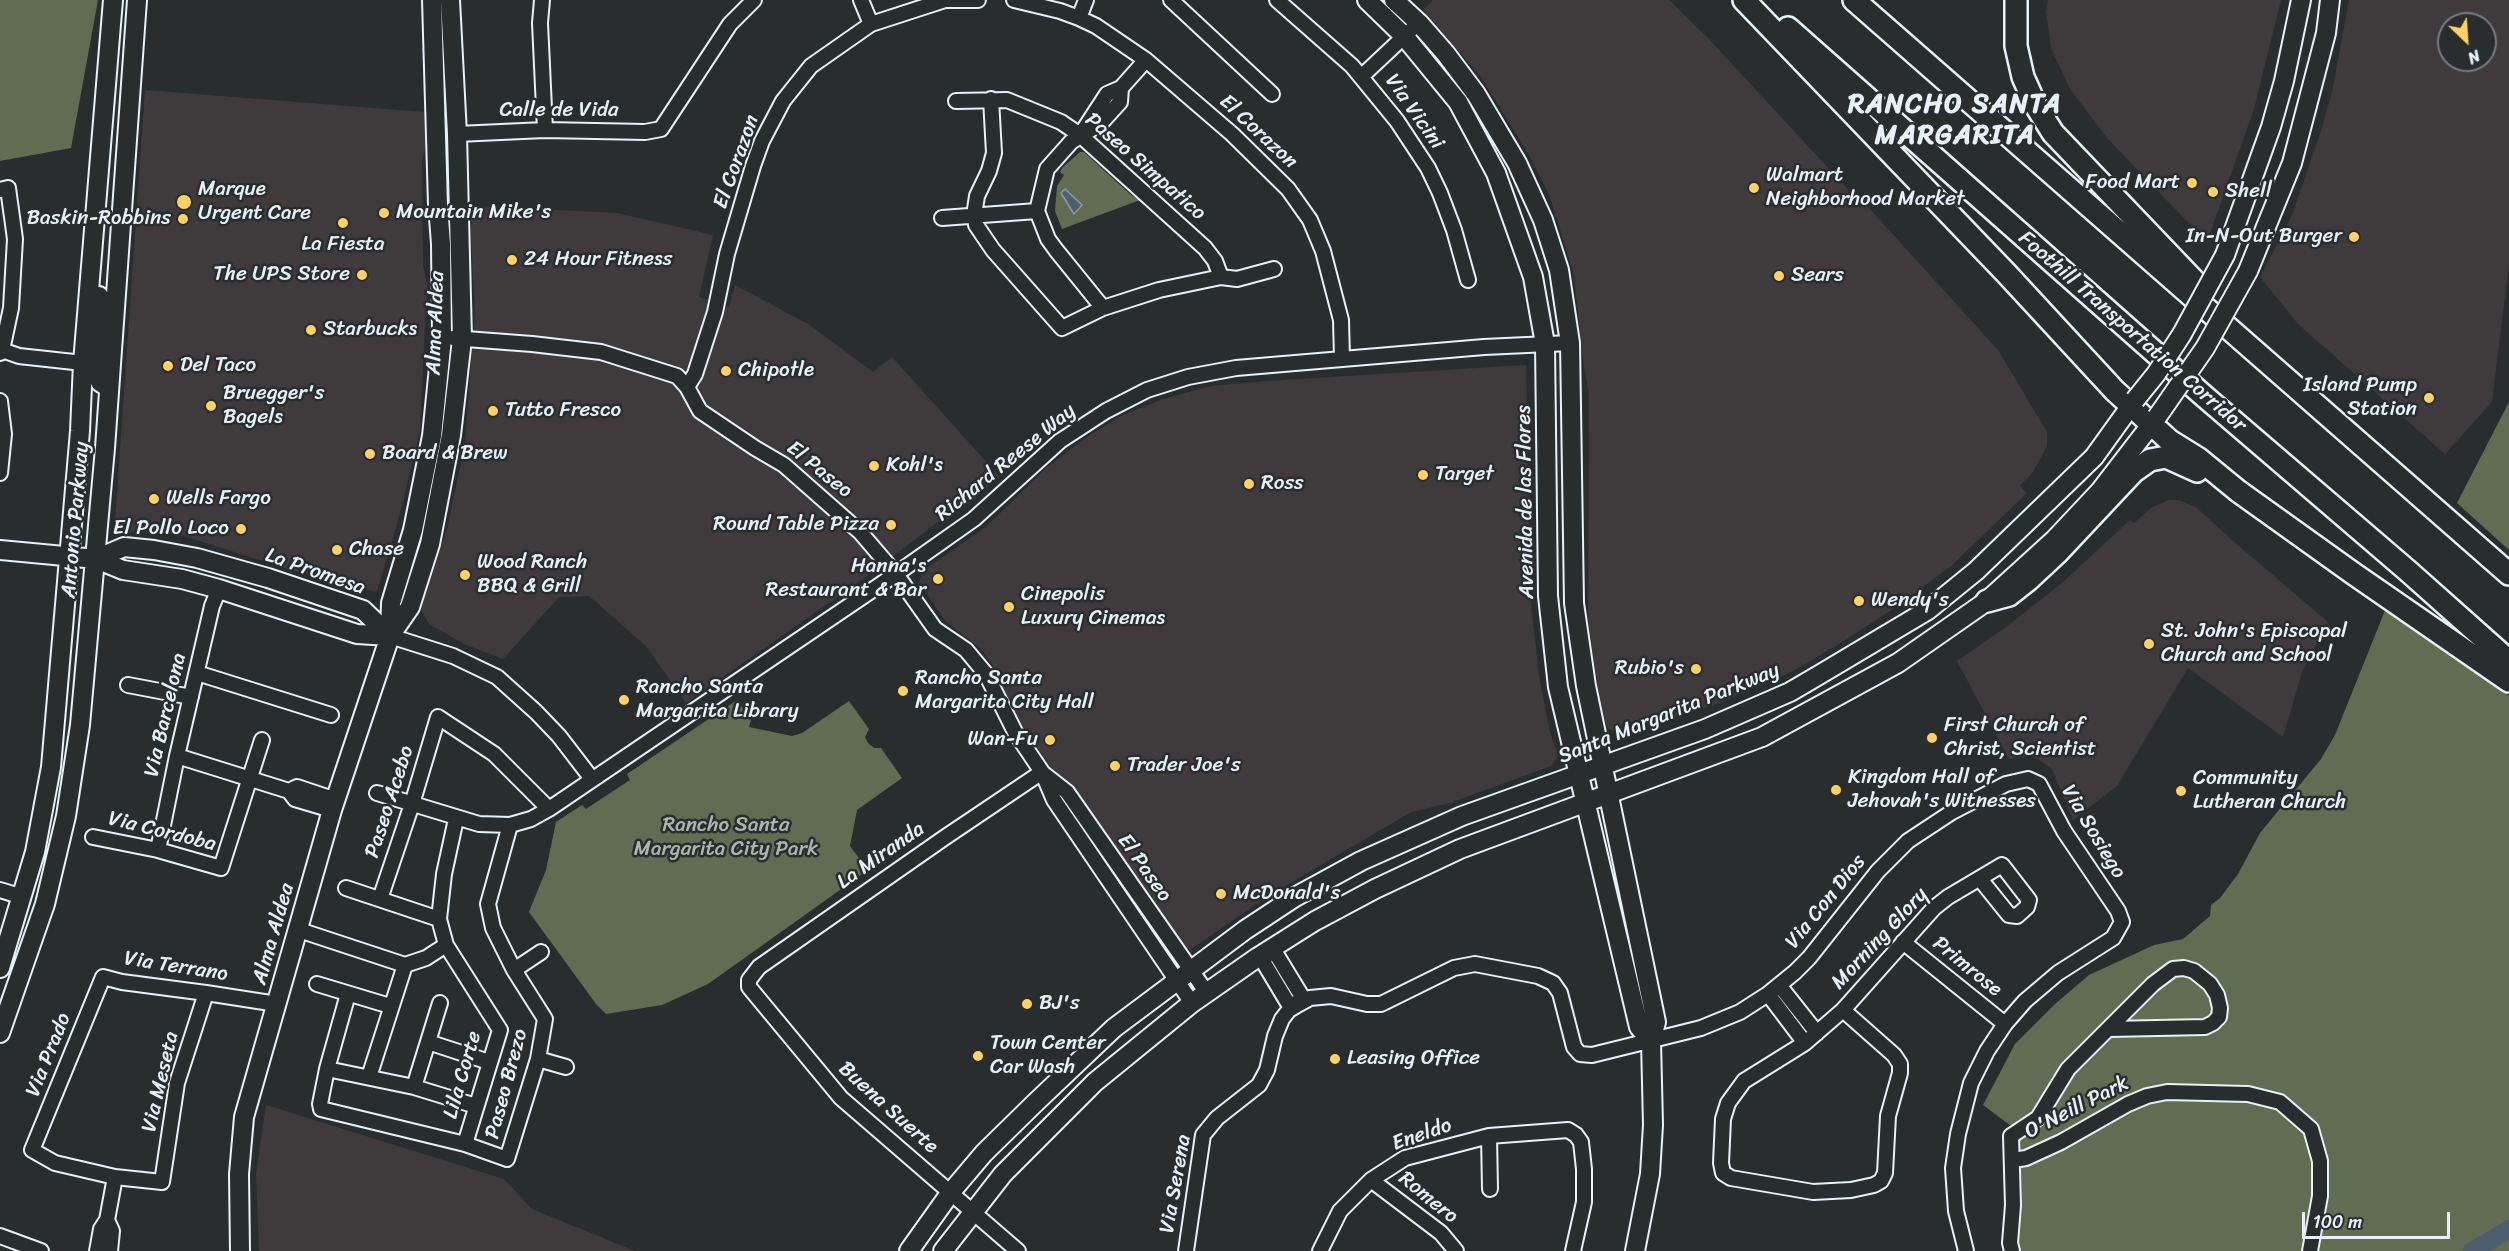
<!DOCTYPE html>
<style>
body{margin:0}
#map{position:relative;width:2509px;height:1251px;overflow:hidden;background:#2a2d2e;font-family:Sriracha,sans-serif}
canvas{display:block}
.north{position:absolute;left:2437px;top:12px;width:60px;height:60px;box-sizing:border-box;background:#2a2d2e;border:2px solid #767b7f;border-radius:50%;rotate:155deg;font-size:16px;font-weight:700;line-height:24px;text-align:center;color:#e8f1f8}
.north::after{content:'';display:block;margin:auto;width:21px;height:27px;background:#ffd166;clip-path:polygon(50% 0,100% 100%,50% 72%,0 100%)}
.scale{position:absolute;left:2302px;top:1212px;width:148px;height:27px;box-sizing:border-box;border:3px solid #e8f1f8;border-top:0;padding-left:8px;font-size:18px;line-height:21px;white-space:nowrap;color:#e8f1f8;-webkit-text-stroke:4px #2a2d2e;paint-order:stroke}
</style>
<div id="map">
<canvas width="2509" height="1251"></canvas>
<div class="north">N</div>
<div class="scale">100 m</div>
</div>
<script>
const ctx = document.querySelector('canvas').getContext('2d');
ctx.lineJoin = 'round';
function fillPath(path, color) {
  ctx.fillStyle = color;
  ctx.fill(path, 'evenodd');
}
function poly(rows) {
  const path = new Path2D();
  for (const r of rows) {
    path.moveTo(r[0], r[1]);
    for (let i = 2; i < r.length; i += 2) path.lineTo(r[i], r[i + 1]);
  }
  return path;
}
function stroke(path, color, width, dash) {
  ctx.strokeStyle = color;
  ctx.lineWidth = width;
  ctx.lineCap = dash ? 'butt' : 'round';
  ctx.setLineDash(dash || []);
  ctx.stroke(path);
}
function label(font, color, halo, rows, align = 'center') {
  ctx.font = font + ' Sriracha,sans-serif';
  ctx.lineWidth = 5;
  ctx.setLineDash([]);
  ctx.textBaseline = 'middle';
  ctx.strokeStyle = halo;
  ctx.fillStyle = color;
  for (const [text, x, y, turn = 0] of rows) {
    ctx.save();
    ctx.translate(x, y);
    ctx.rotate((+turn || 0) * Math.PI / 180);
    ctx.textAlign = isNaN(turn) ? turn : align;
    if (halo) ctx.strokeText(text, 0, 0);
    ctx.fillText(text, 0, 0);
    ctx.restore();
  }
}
const built = poly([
 [1433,0,1669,0,1708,38,1855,197,1858,196,1998,350,2047,432,2047,446,2033,472,2020,486,2027,493,1951,566,1896,607,1836,646,1791,672,1722,702,1622,735,1607,728,1599,696,1588,618,1589,393,1584,367,1574,275,1549,194,1529,155,1481,77,1423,10],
 [2048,0,2281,0,2254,109,2207,242,2107,138,2070,89,2051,48,2046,11],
 [2349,0,2509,0,2509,264,2492,402,2445,454,2298,324,2260,277,2292,215,2321,131,2332,92],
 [2449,24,2485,24,2485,60,2449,60],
 [145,90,424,112,425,147,422,161,423,266,427,284,420,430,401,510,377,592,300,573,181,535,126,532,115,522],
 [473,206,617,213,713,235,699,297,729,307,735,285,808,324,873,372,892,357,999,476,975,499,949,518,938,522,866,577,686,703,646,646,589,596,559,597,503,659,464,644,429,624,421,609,447,529,465,443,475,312,471,237],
 [1526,365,1531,605,1539,676,1549,728,1558,756,1551,766,1450,803,1411,812,1265,898,1190,950,1176,947,1004,704,1000,682,992,664,980,648,944,620,919,582,923,571,987,526,1047,467,1087,437,1121,416,1163,399,1211,386,1267,381],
 [2169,500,2179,500,2197,508,2233,541,2328,622,2302,672,2283,737,2188,668,2117,786,2073,820,2052,769,2038,759,2030,757,2009,759,1957,661,2006,627,2062,583,2130,520,2134,523,2152,507],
 [266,1105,504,1179,532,1209,635,1251,259,1251,256,1174]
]);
const green = poly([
 [0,0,98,0,71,148,0,161],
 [1080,152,1084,152,1131,195,1140,200,1062,229,1055,211,1057,186,1064,175,1060,172,1062,168],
 [2509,402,2509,550,2457,503],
 [2386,608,2509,696,2509,1251,2018,1251,2015,1238,2017,1177,2021,1168,2016,1140,2011,1126,1983,1105,2015,1044,2055,1004,2089,975,2154,945,2183,939,2210,916,2211,905,2220,898,2238,874,2260,833,2321,759,2335,735],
 [737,700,751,720,749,727,792,736,802,733,849,701,869,729,865,737,868,743,874,748,881,748,902,778,857,810,850,846,868,870,708,984,662,1005,606,1014,596,1004,529,912,546,870,556,822,582,805,586,809,630,780,627,774]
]);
const water = poly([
 [1065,189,1082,205,1074,214,1061,193,1065,189]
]);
const river = poly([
 [2472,1251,2509,1229]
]);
const minor = poly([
 [542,0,540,23,545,130],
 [861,0,871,24],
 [1014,0,1060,11,1079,18,1096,26,1146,60,1232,134,1288,189,1310,220,1323,251,1341,320,1342,358],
 [1171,0,1272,94],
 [1277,0,1352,66,1397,121,1428,168,1440,193,1454,230,1468,280],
 [1079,18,1086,0],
 [1362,76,1411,30],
 [991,99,994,153,989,171,977,196,975,209,976,225,993,250,1062,328,1103,308,1159,290,1221,277,1237,279,1274,269],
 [956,101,1007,100,1061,122,1080,135,1205,248,1215,261,1221,277],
 [457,134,545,130,645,132,661,129,730,24,754,0],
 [1081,134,1107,94,1121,88,1146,60],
 [0,190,8,188,15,239,11,308,2,350],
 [942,218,1037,211],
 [1103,308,1056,250,1048,239,1037,211,1047,169,1071,142,1101,123,1120,102,1121,88],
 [453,338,532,344,601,352,677,376,687,387,700,411,755,448,784,465,860,532,896,574,935,629,966,650,986,674,1015,732,1042,772,1054,800,1192,1003],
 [0,353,2,350,19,356,83,363],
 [687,387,695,374,715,312,727,254,753,166,762,141,783,101,811,66,871,24,945,0,978,0],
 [0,401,4,434,0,473],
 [390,636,453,656,497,677,536,712,559,736,592,779],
 [197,673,331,715],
 [128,685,191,697],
 [177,756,289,791,295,799,332,810],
 [1044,774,1067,792,1207,993],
 [289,791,297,787,336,800],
 [377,793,479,824,510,825,531,819,549,809,896,574,974,519,1060,441,1106,411,1147,390,1188,377,1236,368,1484,347,1570,343],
 [456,819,444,874,439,919,446,945,500,1030,465,1144],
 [93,837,158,850,221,868,262,740],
 [158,850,177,756,212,606,219,589],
 [346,888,439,919],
 [0,890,23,897],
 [380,899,412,804,438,717,494,754,549,809],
 [299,930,405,965],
 [1903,942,2005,1024],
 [1266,952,1276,954,1301,995,1299,1004,1288,1003,1264,963,1266,952],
 [514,970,541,952],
 [317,984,390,1006],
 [1779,985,1817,1033],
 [206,993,177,1083,162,1182,115,1177,55,1163,32,1150,103,977,122,982,206,993,277,1004],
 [348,994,327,1069,320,1104,321,1109,465,1144,507,1159,538,1059,545,1019,514,970,493,928,488,904,510,825],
 [1768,994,1805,1043],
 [1843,1010,1894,1055,1900,1064,1900,1073,1888,1116,1885,1173,1881,1181,1874,1185,1851,1190,1813,1192,1731,1178,1723,1173,1721,1163,1723,1119,1728,1103,1744,1081,1805,1043,1843,1010,1934,908,1948,897,2002,865,2029,900,2027,907,2017,916,2009,915,1980,879],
 [428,1042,489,1062],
 [538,1059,566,1067],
 [327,1069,414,1087,476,1106],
 [369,1077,405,965,426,958,446,945],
 [414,1087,440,1003],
 [1489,1136,1490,1189],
 [2013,1160,2026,1158,2061,1142,2128,1104,2147,1096,2167,1092,2248,1094,2280,1102,2311,1129,2320,1161,2320,1196,2310,1251],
 [1371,1180,1441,1233,1456,1251],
 [107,1220,112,1231,110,1251],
 [0,1236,41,1251],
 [97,1251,101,1229,107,1220,115,1177],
 [1018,1251,841,1098,749,987,749,980,759,967,944,838,1042,772],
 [1186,1251,1203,1135,1217,1118,1259,1085,1267,1070,1275,1036,1282,1019,1289,1010,1299,1004,1310,998,1331,996,1367,1004,1381,1004,1454,968,1475,964,1538,976,1553,983,1560,993,1574,1047,1580,1054,1592,1055,1701,1028,1740,1012,1768,994,1795,972,1809,958,1878,871,1908,841,1952,812,2006,784,2028,779,2039,784,2064,831,2118,911,2122,922,2113,938,2058,973,2025,1001,2005,1024,1987,1051,1971,1083,1958,1134,1953,1168,1956,1211,1966,1251],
 [1320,1251,1340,1211,1371,1180,1405,1158,1489,1136,1568,1130,1576,1135,1581,1142,1584,1169,1584,1202,1573,1251],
 [2012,1251,2010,1243,2013,1205,2011,1136,2038,1118,2068,1069,2153,984,2173,969,2184,968,2194,971,2210,984,2217,995,2220,1008,2219,1017,2213,1023,2205,1027,2109,1029]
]);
const major = poly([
 [1367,0,1404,36,1458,102,1496,173,1533,277,1545,344,1548,596,1558,687,1639,1027,1651,1041],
 [1394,0,1419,23,1446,54,1476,94,1517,163,1543,220,1559,270,1570,343,1574,603,1586,686,1656,1022,1651,1041,1653,1125,1650,1174,1635,1251],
 [2225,255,2271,127,2284,81,2301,0],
 [2248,271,2292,163,2326,33,2330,0],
 [99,296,98,377,100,382,109,388],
 [0,550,96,559,123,570,182,579,219,589,357,634,390,636],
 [96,559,124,547,154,550,197,558,268,578,363,610,390,636],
 [390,636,410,607,430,544,451,435,462,339,457,134,450,0],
 [0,968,35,852,51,767,80,431,83,363,113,0],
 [0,1033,45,904,66,816,80,725,105,448,137,0],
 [240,1251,239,1174,244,1117,332,810,390,636,391,603,413,530,432,436,442,338,441,244,438,205,432,0],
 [909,1251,951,1192,984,1153,1035,1103,1114,1028,1245,930,1295,897,1361,861,1462,816,1705,729,1790,692,1819,675,1928,610,1976,571,2094,457,2135,400],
 [943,1251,1003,1174,1095,1082,1192,1003,1258,957,1315,921,1375,889,1460,849,1762,737,1898,663,1987,601,2054,540,2100,491,2157,417]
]);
const highway = poly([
 [1744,0,2006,273,2115,391,2170,441,2199,459,2238,491,2354,574,2509,681],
 [1854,0,2509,574],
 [2016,0,2016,46,2023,77,2036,106,2053,133,2202,289],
 [1788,28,2204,396,2408,571,2509,661],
 [1987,601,2009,595,2028,580,2057,553,2133,472,2150,460,2166,457,2197,471]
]);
const majorBridge = poly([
 [2135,400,2156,374,2182,334,2225,255],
 [2157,417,2205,348,2248,271]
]);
const markers = [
 [2192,183,6,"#ffd166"],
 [1754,188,6,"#ffd166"],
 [2213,192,6,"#ffd166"],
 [184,202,8,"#ffd166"],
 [384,213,6,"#ffd166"],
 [183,219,6,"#ffd166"],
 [343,223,6,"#ffd166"],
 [2354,237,6,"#ffd166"],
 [512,260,6,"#ffd166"],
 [362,275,6,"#ffd166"],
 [1779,276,6,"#ffd166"],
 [311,330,6,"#ffd166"],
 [168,366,6,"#ffd166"],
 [726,371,6,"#ffd166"],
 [2429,398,6,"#ffd166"],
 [211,406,6,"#ffd166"],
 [493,411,6,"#ffd166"],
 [370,454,6,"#ffd166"],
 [874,466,6,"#ffd166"],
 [1423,475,6,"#ffd166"],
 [1249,484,6,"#ffd166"],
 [154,499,6,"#ffd166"],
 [891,525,6,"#ffd166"],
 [241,529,6,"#ffd166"],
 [337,550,6,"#ffd166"],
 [465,575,6,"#ffd166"],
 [938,579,6,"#ffd166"],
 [1859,601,6,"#ffd166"],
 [1009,607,6,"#ffd166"],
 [2149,644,6,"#ffd166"],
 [1696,669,6,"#ffd166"],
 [903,691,6,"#ffd166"],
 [624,700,6,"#ffd166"],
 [1932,738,6,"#ffd166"],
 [1050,740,6,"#ffd166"],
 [1115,766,6,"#ffd166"],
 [1836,790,6,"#ffd166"],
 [2181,791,6,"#ffd166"],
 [1221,894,6,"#ffd166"],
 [1027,1004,6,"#ffd166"],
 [978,1056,6,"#ffd166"],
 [1335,1059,6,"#ffd166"]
];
const streetNames = [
 ["Calle de Vida",559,111],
 ["Via Vicini",1414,112,55],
 ["El Corazon",1258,132,43],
 ["El Corazon",737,162,-70],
 ["Paseo Simpatico",1145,167,41],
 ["Alma Aldea",436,323,-88],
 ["Foothill Transportation Corridor",2132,332,41],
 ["Richard Reese Way",1006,463,-39],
 ["El Paseo",819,470,39],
 ["Avenida de las Flores",1526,502,-91],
 ["Antonio Parkway",76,520,-85],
 ["La Promesa",315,572,19],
 ["Santa Margarita Parkway",1669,714,-22],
 ["Via Barcelona",166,715,-77],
 ["Paseo Acebo",390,802,-72],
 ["Via Cordoba",162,832,14],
 ["Via Sosiego",2093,832,59],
 ["La Miranda",881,856,-35],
 ["El Paseo",1144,868,55],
 ["Via Con Dios",1826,902,-51],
 ["Alma Aldea",274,934,-74],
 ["Morning Glory",1880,939,-47],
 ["Via Terrano",176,967,9],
 ["Primrose",1967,967,39],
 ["Via Prado",49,1055,-68],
 ["Lila Corte",463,1075,-74],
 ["Via Meseta",161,1082,-77],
 ["Paseo Brezo",507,1084,-75],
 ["Buena Suerte",888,1108,42],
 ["O'Neill Park",2077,1108,-27],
 ["Eneldo",1422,1135,-19],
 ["Via Serena",1176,1184,-80],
 ["Romero",1428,1198,39]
];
const poiNames = [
 ["Walmart",1766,176],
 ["Neighborhood Market",1766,200],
 ["Food Mart",2180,183,"right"],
 ["Marque",198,190],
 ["Urgent Care",198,214],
 ["Shell",2225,192],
 ["Mountain Mike's",396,213],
 ["Baskin-Robbins",171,219,"right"],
 ["In-N-Out Burger",2342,237,"right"],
 ["La Fiesta",343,245,"center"],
 ["24 Hour Fitness",524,260],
 ["The UPS Store",350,275,"right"],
 ["Sears",1791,276],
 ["Starbucks",323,330],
 ["Del Taco",180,366],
 ["Chipotle",738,371],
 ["Island Pump",2417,386,"right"],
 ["Station",2417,410,"right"],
 ["Bruegger's",223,394],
 ["Bagels",223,418],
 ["Tutto Fresco",505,411],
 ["Board & Brew",382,454],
 ["Kohl's",886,466],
 ["Target",1435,475],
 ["Ross",1261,484],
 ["Wells Fargo",166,499],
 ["Round Table Pizza",879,525,"right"],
 ["El Pollo Loco",229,529,"right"],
 ["Chase",349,550],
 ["Wood Ranch",477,563],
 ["BBQ & Grill",477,587],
 ["Hanna's",926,567,"right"],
 ["Restaurant & Bar",926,591,"right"],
 ["Cinepolis",1021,595],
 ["Luxury Cinemas",1021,619],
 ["Wendy's",1871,601],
 ["St. John's Episcopal",2161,632],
 ["Church and School",2161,656],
 ["Rubio's",1684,669,"right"],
 ["Rancho Santa",915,679],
 ["Margarita City Hall",915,703],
 ["Rancho Santa",636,688],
 ["Margarita Library",636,712],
 ["First Church of",1944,726],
 ["Christ, Scientist",1944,750],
 ["Wan-Fu",1038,740,"right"],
 ["Trader Joe's",1127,766],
 ["Kingdom Hall of",1848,778],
 ["Jehovah's Witnesses",1848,802],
 ["Community",2193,779],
 ["Lutheran Church",2193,803],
 ["McDonald's",1233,894],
 ["BJ's",1039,1004],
 ["Town Center",990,1044],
 ["Car Wash",990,1068],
 ["Leasing Office",1347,1059]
];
const parkNames = [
 ["Rancho Santa",726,826],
 ["Margarita City Park",726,850]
];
const districtNames = [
 ["RANCHO SANTA",1955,105],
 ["MARGARITA",1955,136]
];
fillPath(built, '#3f3b3c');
fillPath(green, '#626c53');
fillPath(water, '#4d5f6f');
stroke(water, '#8b99a6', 1.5);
stroke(river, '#4d5f6f', 18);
stroke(minor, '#e8f1f8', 18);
stroke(major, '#e8f1f8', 22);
stroke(highway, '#e8f1f8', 26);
stroke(minor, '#2a2d2e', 14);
stroke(major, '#2a2d2e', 18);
stroke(highway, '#2a2d2e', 21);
stroke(majorBridge, '#e8f1f8', 22, []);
stroke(majorBridge, '#2a2d2e', 18);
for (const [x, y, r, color] of markers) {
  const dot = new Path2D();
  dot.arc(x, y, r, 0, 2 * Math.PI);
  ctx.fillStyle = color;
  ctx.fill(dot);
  stroke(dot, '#2a2d2e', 2);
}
label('21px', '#e8f1f8', '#2a2d2e', streetNames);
label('21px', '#e8f1f8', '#2a2d2e', poiNames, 'left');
label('21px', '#acb5ae', '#2a2d2e', parkNames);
ctx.letterSpacing = '1.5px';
label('bold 27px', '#e8f1f8', '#2a2d2e', districtNames);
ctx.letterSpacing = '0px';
</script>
